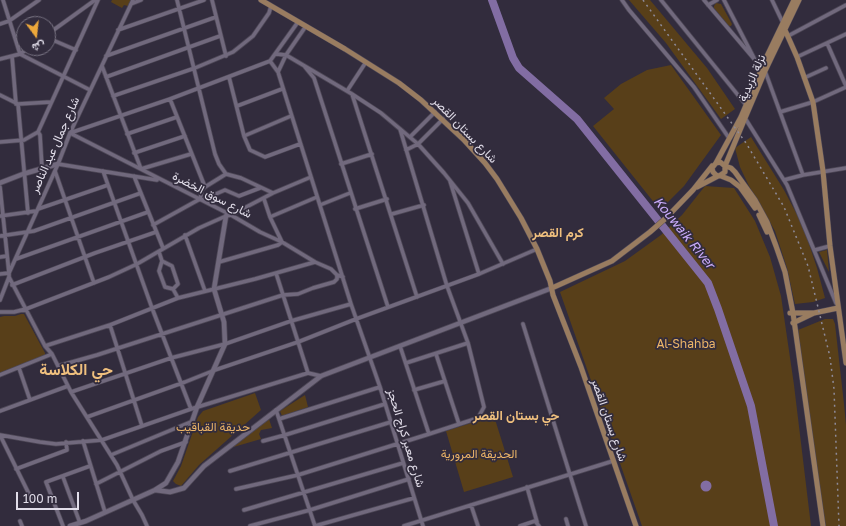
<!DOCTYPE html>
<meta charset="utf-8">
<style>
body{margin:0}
#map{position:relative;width:846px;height:526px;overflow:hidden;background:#322c3d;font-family:"Golos Text",Vazirmatn,sans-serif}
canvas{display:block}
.north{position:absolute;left:16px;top:16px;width:40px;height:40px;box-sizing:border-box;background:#322c3d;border:1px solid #787382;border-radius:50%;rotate:165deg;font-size:11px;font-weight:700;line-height:16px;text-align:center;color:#e1dde9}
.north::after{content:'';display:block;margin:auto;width:14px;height:18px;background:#eda83b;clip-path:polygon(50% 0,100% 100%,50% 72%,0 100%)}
.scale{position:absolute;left:16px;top:492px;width:63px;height:18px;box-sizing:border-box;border:2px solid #e1dde9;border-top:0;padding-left:5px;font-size:12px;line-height:14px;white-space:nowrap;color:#e1dde9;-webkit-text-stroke:3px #322c3d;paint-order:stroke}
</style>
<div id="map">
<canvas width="846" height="526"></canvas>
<div class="north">ش</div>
<div class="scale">100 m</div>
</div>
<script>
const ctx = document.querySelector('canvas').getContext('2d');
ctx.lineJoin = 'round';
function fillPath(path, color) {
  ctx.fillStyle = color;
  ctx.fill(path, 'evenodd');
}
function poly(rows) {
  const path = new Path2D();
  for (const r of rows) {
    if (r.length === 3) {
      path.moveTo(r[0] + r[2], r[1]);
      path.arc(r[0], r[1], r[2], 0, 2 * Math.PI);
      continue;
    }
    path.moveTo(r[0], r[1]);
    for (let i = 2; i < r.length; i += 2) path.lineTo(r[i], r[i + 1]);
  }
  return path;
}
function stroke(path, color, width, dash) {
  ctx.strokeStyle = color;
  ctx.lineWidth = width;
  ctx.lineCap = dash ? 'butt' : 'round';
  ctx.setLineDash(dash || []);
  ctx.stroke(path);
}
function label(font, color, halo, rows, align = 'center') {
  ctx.font = font + ' "Golos Text",Vazirmatn,sans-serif';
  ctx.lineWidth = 3.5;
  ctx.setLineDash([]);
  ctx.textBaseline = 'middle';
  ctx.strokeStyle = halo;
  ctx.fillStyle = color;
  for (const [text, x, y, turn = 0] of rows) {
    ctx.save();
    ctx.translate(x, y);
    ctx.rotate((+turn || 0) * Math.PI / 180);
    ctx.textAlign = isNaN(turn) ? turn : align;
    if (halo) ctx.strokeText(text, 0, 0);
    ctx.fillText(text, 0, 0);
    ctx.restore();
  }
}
const green = poly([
 [112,0,131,0,128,6,124,5,122,8,111,2],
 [629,0,650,0,707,68,735,109,721,119,666,43],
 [716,3,721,4,732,24,731,26,729,26,714,8,714,6],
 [671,65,721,135,684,186,660,210,593,126,614,109,604,98,621,84,647,70],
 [751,137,784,190,803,226,817,268,825,298,813,302,795,304,787,268,775,231,749,186,740,167,735,148],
 [705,186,734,188,755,221,770,257,781,296,794,385,811,526,642,526,560,292,625,261,661,235,682,215],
 [827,250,829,272,819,252],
 [21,314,24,314,45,353,45,356,0,373,0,317,4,316,15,316],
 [825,319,833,319,835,324,844,404,846,425,846,526,825,526,798,330],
 [255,393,261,410,199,465,181,486,176,484,173,481,181,466,198,417,203,411],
 [305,395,308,407,282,416,280,411],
 [494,416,513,477,464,492,446,431],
 [269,419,272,428,261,430,259,434,261,439,230,448]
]);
const water = poly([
 [706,486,5.5]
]);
const river = poly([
 [492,0,513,58,519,68,577,119,708,283,718,309,751,406,774,526]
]);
const minor = poly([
 [3,0,20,54,90,90],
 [177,0,215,154,219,164,226,174,241,178,273,193],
 [212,0,226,56],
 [622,0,629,10,694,87,729,138],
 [661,0,746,105],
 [704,0,755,60],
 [724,0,755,60,764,65],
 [772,0,783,23],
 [131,4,141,0],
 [708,5,717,0],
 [0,24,9,21,39,0],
 [118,30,204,0],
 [48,34,95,0],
 [788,36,846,5],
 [48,38,76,50],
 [827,43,846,86],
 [276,54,286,55,352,94,381,113,418,144,444,173,468,203,503,264],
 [12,56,16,104],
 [106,56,216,17],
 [797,57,846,34],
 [0,59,20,54,29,48],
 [270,61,278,72,351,304,380,387,423,526],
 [102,66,141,169,191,154],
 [305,67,314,78,388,307],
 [765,71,803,175,846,168],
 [278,72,286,55,306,26],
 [106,77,220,36],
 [229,77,244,136,250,150,265,157,300,144],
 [804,78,826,68],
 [347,91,366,62],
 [352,94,417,297],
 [0,95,18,104,51,102],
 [113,96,195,68,233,52,253,36,269,13,271,6],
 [18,104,28,213],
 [237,106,282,89],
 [780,112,813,102,846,87],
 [745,118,787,185,836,303],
 [70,133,231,215,260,232,282,242,315,262,331,269,337,275,343,277],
 [70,133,170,99,270,61,298,22],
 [127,134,177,117],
 [244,136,291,116],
 [410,137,435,112],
 [0,142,24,140,38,132],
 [406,150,418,144,443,119],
 [134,153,185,136],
 [58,164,157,180],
 [341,164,372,154],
 [42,168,40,135,38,132,98,0],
 [55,171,94,283],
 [103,171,152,308,191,409],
 [134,176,163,248],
 [784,180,803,175],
 [450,181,479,274],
 [0,187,9,273,0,274],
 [205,187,226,174],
 [202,200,225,190,239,196,260,188],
 [320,205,350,193],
 [38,209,108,185],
 [355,209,387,199],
 [392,214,424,205],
 [0,216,36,211],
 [270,217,317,197],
 [153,225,200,199,202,190,205,187,170,99],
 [185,235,205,291],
 [0,236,34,231,141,193],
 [815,250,830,246],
 [159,252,162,261,159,271,165,287,173,289,178,298],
 [0,257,7,256],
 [16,259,148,212],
 [162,261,172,266,178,284,173,289],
 [219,262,278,245,282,242,270,217,264,199],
 [276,273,308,373],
 [9,277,45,346,52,354,71,392,117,465,133,500,142,515,147,526],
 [12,285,95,253,156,232],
 [0,300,9,277,9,273,58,164,70,133,133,0],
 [0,312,14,312,26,309,109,277,137,264,199,228,226,216,231,215,273,193,311,177],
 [523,324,586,526],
 [110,325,142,426],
 [45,346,110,325,178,298,255,279,315,262],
 [400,346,429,434],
 [436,354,459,424],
 [406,363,468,343],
 [58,366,97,355,283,295,298,294,313,288,334,282,337,279,337,275],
 [19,368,30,400],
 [0,375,52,354],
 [414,390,445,381],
 [71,392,171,358,225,344,291,321,351,304],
 [276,410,315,526],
 [0,411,68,386],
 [87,417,185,382,215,370,298,342,356,319,479,274,537,249],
 [279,419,380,387],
 [0,435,40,442,56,444,102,440,191,409,308,373,321,376],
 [0,435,31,498],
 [83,441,105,512],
 [263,441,285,435,385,404],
 [111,455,193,421],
 [16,469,67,450,66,442],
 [230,471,391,422],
 [63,477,80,523],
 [96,484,161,451,186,442],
 [527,487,537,522],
 [236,489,298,475,429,434,478,418,484,407,468,343,447,286,400,129],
 [471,505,478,526],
 [244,510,403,463],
 [566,519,568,526],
 [20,521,22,526],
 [63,526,46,482,90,466],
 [250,526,310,510,409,479],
 [315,526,414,498],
 [404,526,613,461],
 [520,526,535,521,539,526]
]);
const tertiary = poly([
 [0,183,23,174,58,164],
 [155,490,170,492,184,488,204,466,321,376,552,288],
 [70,526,86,521,155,490,166,483,178,462,197,407,225,344,224,322,214,289,226,216]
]);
const secondary = poly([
 [261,0,345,49,399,83,421,100,464,140,485,163,497,179,521,218,537,249,550,281,553,295,581,367,636,526],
 [785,30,797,57,813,102,823,171,830,246,846,363],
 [716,163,741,117,767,56,794,0],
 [725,166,731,168,735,172,755,200,767,222,776,246,785,272,793,313,823,526],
 [725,166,720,162,716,163,712,168,713,172,716,175,719,176,725,172,725,166,745,118,765,71,799,0],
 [721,176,731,180,740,187,755,208],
 [697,187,718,176],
 [759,215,767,232],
 [552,288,612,261,650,232,666,218,693,190,712,166],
 [790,313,814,313,838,308],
 [793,323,814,313]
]);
const rail = poly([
 [643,0,746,143,784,207,808,266,830,357,834,389,839,526]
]);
const streetNames = [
 ["نزلة الزبدية",752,78,-66],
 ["شارع بستان القصر",465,130,46],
 ["شارع جمال عبد الناصر",55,145,-66],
 ["شارع سوق الخضرة",212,195,27],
 ["شارع بستان القصر",609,420,71],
 ["شارع معبر كراج الحجز",406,438,73]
];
const parkNames = [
 ["Al-Shahba",686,344],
 ["حديقة القباقيب",213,427],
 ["الحديقة المرورية",479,454]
];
const neighbourhoodNames = [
 ["كرم القصر",558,233],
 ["حي بستان القصر",516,416]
];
const waterNames = [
 ["Kouwaik River",684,233,51]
];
const districtNames = [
 ["حي الكلاسة",76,370]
];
fillPath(green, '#583f19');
fillPath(water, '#826da3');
stroke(river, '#826da3', 8);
stroke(minor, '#4e4857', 5);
stroke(tertiary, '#4e4857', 6);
stroke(secondary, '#4e4857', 6);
stroke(minor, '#71697d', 3.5);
stroke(tertiary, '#71697d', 4.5);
stroke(secondary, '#997c60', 5);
stroke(rail, '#8e8a98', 1.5, [2, 4]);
label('12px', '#e1dde9', '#322c3d', streetNames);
label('12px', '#edb567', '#322c3d', parkNames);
label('bold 13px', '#f0c07e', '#322c3d', neighbourhoodNames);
label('italic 13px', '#cbacfc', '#322c3d', waterNames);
label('bold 16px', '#f0c07e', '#322c3d', districtNames);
</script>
